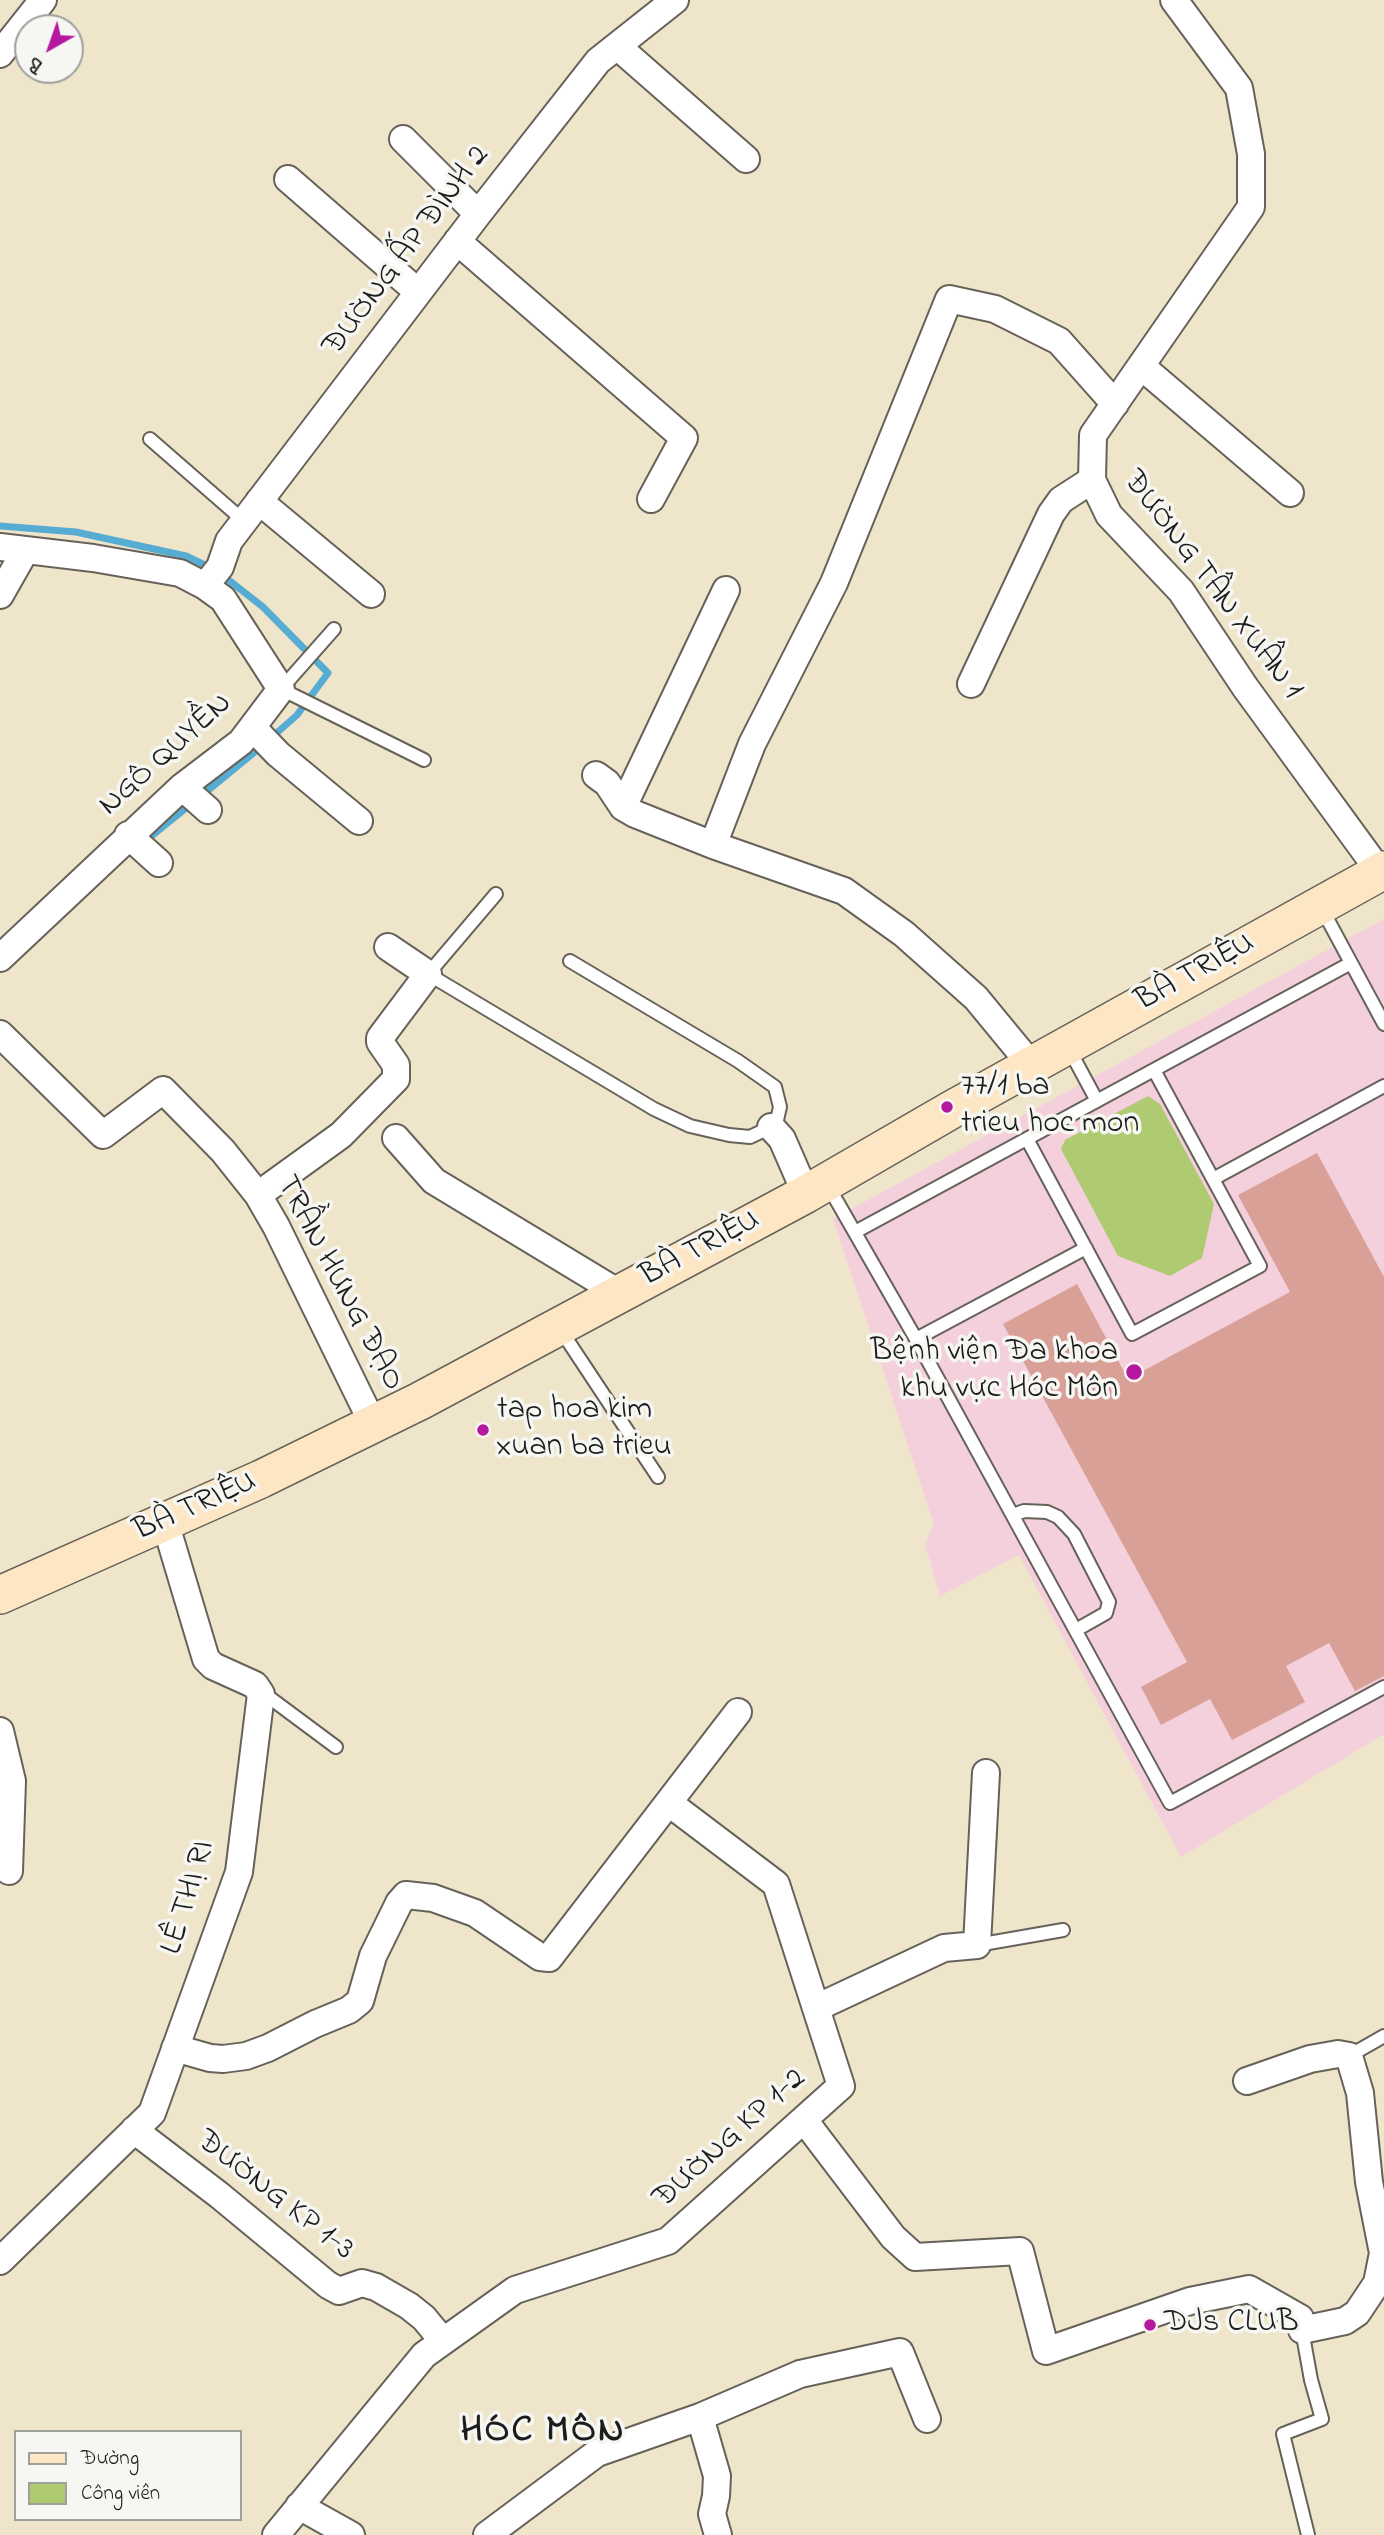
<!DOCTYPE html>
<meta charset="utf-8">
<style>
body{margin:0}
#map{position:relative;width:1384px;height:2535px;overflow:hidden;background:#efe5cb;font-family:"Indie Flower",sans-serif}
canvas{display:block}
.legend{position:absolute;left:14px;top:2430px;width:228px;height:91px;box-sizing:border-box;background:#f6f6f2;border:2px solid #9f9f9c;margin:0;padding:9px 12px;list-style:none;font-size:21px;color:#1c1c1c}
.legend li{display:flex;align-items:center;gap:14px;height:35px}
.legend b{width:35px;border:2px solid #9f9f9c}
.north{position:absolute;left:14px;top:14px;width:70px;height:70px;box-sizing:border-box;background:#f6f6f2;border:2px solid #9f9f9c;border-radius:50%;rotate:220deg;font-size:19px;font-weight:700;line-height:28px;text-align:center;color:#1c1c1c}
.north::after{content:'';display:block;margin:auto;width:24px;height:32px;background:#b5179e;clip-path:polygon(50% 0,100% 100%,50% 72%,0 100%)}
</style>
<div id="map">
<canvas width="1384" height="2535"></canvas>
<ul class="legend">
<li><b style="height:9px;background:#fce6c4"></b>Đường</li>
<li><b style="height:19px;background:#aecb72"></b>Công viên</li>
</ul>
<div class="north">B</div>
</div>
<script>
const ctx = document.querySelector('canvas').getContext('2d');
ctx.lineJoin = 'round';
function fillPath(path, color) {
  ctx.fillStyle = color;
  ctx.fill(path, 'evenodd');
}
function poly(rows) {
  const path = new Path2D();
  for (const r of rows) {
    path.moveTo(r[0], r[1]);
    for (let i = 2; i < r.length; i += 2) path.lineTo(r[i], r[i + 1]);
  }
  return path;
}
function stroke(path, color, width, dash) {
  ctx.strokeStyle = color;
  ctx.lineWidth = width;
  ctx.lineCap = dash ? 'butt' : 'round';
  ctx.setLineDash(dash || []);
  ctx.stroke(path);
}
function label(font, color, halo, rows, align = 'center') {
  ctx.font = font + ' "Indie Flower",sans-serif';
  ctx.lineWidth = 7;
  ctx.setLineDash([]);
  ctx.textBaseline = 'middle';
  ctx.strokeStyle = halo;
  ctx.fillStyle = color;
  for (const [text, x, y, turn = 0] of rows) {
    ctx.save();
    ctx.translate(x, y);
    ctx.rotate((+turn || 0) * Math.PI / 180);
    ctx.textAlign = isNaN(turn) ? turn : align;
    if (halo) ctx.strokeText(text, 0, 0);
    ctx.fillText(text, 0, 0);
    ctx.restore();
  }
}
const built = poly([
 [1384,919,1384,1734,1181,1857,1019,1555,940,1596,925,1544,934,1524,833,1219]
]);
const green = poly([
 [1148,1096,1160,1104,1214,1204,1202,1258,1170,1276,1118,1256,1061,1149,1065,1140]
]);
const stream = poly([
 [0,526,76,532,186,556,211,568],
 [221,574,263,607,328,673,297,715,271,738],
 [201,796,262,746],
 [144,842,191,804]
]);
const building = poly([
 [1317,1153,1384,1277,1384,1676,1355,1691,1329,1643,1286,1666,1305,1702,1232,1740,1210,1699,1161,1725,1141,1687,1187,1662,1003,1324,1077,1284,1128,1379,1290,1292,1238,1195]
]);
const lane = poly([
 [150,439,244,521],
 [334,629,281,689,424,760],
 [496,894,428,974,654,1109,690,1126,729,1135,750,1137,771,1127,777,1120,780,1107,775,1087,738,1061,570,961],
 [1322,909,1384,1024],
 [1069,1049,1097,1101],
 [1027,1139,1132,1334,1260,1266,1154,1070],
 [1213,1179,1384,1086],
 [827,1184,916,1339,1170,1803,1384,1687],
 [855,1232,1351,963],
 [560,1329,658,1477],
 [916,1339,1086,1248],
 [1013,1515,1024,1511,1047,1512,1058,1517,1074,1534,1109,1602,1106,1613,1076,1630],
 [262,1692,336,1747],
 [977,1945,1063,1930],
 [1349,2056,1384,2036],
 [1302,2330,1311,2380,1322,2419,1283,2434,1308,2535]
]);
const street = poly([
 [1174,0,1239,88,1251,154,1251,207,1093,435,1092,480,1109,515,1181,591,1245,687,1380,872],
 [617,46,746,159],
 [0,54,43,0],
 [403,139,478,214],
 [288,179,418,292],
 [457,241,684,438,651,499],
 [1141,366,1290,493],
 [259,501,371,594],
 [0,547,93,558,180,573,205,586,223,599,281,689,241,742,182,787,0,958],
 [205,586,220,567,229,541,478,214,598,61,675,0],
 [0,595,25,551],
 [971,684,1051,514,1061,500,1092,480],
 [253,728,278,754,359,821],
 [596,775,607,783,623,807,635,814,713,845],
 [182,787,208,810],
 [623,807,726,590],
 [128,835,159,863],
 [0,1034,103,1135,163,1090,223,1151,258,1195,276,1226,373,1424],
 [1032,1066,976,998,904,934,844,891,713,845,752,744,834,583,949,299,995,309,1059,341,1115,404],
 [771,1127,782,1139,806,1194],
 [396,1138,434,1181,619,1293],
 [258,1195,341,1135,396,1079,396,1065,380,1042,380,1038,428,974,388,947],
 [0,1731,12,1781,9,1871],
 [816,2008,944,1948,977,1945,986,1773],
 [175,2048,210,2058,223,2059,246,2056,268,2048,315,2024,349,2010,360,2001,373,1956,399,1903,406,1895,433,1898,475,1913,540,1957,549,1958,738,1712],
 [804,2120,893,2237,915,2257,1020,2251,1046,2351,1190,2301,1249,2289,1300,2318,1302,2330,1345,2321,1357,2313,1377,2283,1383,2253,1369,2182,1360,2093,1349,2056,1338,2054,1310,2059,1247,2081],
 [134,2130,219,2195,328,2285,339,2291,362,2283,376,2287,409,2306,424,2318,443,2341],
 [0,2261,152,2113,239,1872,261,1694,255,1685,213,1666,206,1659,165,1522],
 [700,2417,717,2476,716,2496,712,2514,718,2535],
 [299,2506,351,2535],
 [276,2535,424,2355,515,2290,668,2241,841,2086,776,1884,669,1803],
 [487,2535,597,2453,700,2417,800,2374,900,2352,927,2419]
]);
const secondary = poly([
 [0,1595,261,1479,420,1401,806,1194,951,1110,1384,870]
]);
const markers = [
 [947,1107,7,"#b5179e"],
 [1134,1372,9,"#b5179e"],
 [483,1430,7,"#b5179e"],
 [1150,2325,7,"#b5179e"]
];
const streetNames = [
 ["ĐƯỜNG ẤP ĐÌNH 2",408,252,-53],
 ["ĐƯỜNG TÂN XUÂN 1",1211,586,53],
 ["NGÔ QUYỀN",167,756,-42],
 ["BÀ TRIỆU",1196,974,-29],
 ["BÀ TRIỆU",701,1250,-28],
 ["TRẦN HƯNG ĐẠO",338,1284,62],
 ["BÀ TRIỆU",196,1508,-24],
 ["LÊ THỊ RI",190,1898,-73],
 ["ĐƯỜNG KP 1-2",731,2140,-42],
 ["ĐƯỜNG KP 1-3",274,2197,38]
];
const poiNames = [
 ["77/1 ba",961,1089],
 ["trieu hoc mon",961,1126],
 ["Bệnh viện Đa khoa",1118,1354,"right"],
 ["khu vực Hóc Môn",1118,1391,"right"],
 ["tap hoa kim",497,1412],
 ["xuan ba trieu",497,1449],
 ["DJs CLUB",1164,2325]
];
const districtNames = [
 ["HÓC MÔN",543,2434]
];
fillPath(built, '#f4cfdc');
fillPath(green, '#aecb72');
stroke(stream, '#56acd3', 7);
fillPath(building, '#d9a097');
stroke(lane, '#666259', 16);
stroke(street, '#666259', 30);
stroke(secondary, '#666259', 40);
stroke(lane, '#fff', 12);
stroke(street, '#fff', 26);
stroke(secondary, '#fce6c4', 37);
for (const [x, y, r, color] of markers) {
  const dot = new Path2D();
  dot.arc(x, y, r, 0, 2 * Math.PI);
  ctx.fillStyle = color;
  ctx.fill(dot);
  stroke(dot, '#f6f6f2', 2.5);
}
label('32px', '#1c1c1c', '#f6f6f2', streetNames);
label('32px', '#1c1c1c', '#f6f6f2', poiNames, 'left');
ctx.letterSpacing = '2px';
label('bold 38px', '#1c1c1c', '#f6f6f2', districtNames);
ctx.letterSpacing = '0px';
</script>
